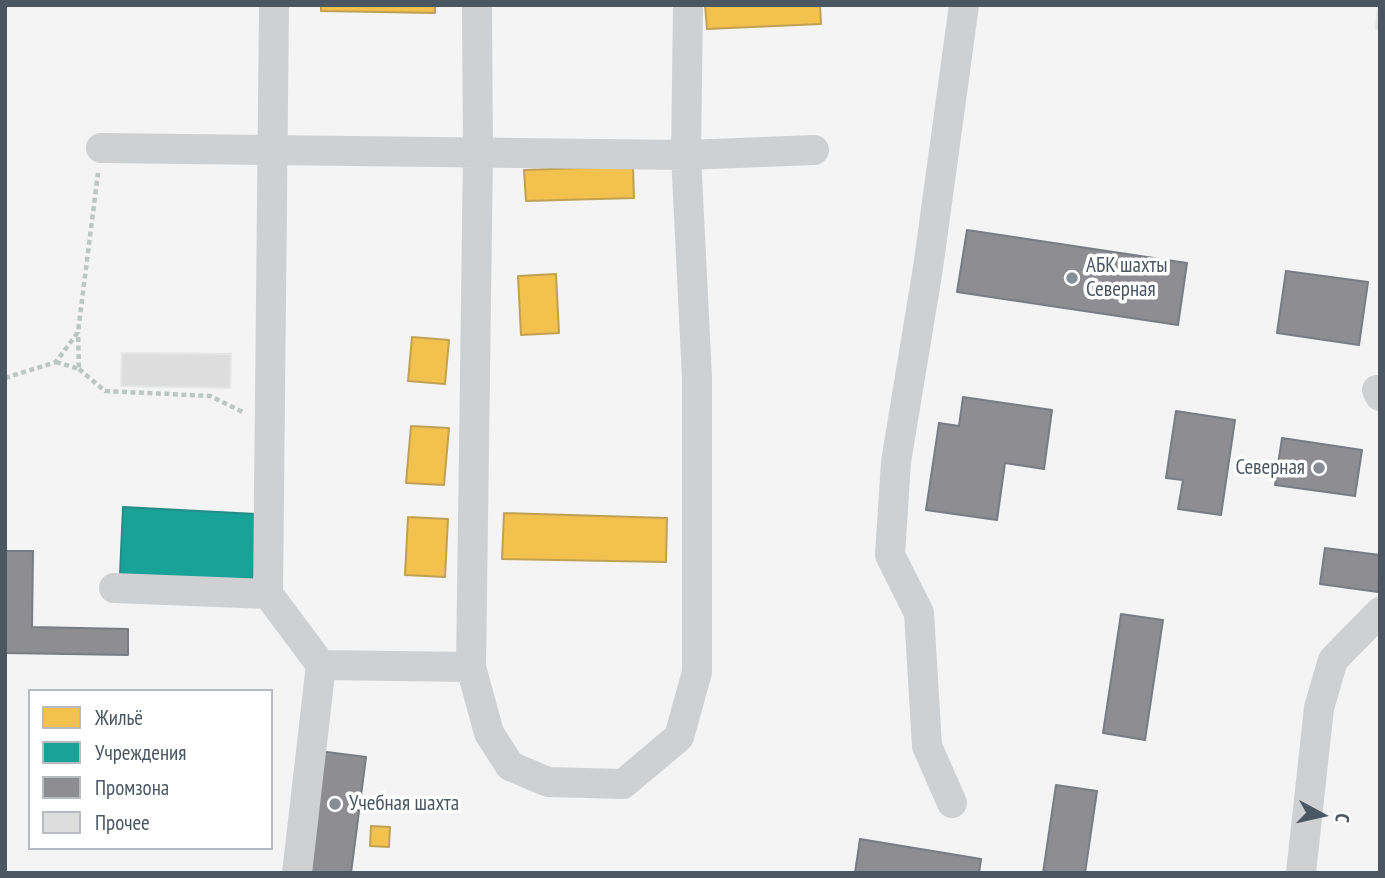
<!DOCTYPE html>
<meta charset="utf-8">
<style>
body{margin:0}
#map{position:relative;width:1385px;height:878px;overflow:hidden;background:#f4f4f4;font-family:"PT Sans Narrow",sans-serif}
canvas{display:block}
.frame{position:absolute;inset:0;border:7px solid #4a5661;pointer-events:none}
.legend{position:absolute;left:28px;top:689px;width:245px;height:161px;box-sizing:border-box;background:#fff;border:2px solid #b7bbc0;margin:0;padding:9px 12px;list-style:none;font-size:21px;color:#4a5661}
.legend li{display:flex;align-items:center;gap:14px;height:35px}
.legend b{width:35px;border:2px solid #b7bbc0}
.north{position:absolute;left:1287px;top:780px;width:70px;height:70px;-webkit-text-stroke:5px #fff;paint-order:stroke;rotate:98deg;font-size:19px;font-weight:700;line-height:28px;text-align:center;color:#4a5661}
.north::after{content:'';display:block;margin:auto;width:24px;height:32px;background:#4a5661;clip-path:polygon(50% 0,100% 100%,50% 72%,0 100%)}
</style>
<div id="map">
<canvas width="1385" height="878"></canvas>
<div class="frame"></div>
<ul class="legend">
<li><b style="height:19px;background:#f2c14e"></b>Жильё</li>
<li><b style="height:19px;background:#17a398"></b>Учреждения</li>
<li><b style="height:19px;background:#8d8d92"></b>Промзона</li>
<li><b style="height:19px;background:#ddddde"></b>Прочее</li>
</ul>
<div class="north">С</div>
</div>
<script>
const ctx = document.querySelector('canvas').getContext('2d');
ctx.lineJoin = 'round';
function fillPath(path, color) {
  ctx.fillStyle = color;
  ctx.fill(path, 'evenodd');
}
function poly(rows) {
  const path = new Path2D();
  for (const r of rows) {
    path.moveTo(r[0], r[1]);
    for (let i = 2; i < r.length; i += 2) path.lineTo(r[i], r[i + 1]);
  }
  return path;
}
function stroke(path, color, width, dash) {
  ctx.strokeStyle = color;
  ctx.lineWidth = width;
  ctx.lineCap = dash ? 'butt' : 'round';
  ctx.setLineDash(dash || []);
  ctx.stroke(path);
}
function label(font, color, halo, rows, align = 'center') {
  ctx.font = font + ' "PT Sans Narrow",sans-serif';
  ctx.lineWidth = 7;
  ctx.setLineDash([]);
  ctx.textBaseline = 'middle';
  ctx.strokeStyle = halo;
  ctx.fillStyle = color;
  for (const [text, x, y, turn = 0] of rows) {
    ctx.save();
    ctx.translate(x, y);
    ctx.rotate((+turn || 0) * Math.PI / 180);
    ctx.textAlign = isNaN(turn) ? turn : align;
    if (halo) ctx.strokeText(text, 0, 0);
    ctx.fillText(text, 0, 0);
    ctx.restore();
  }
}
const homes = poly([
 [321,5,435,5,435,13,321,11,321,5],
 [705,5,820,5,821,24,707,29,705,5],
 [633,166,634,198,526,201,524,170,633,166],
 [556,274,559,333,521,335,518,276,556,274],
 [412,337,449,340,445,384,408,381,412,337],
 [411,426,449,428,444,485,406,483,411,426],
 [504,513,667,518,666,562,502,559,504,513],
 [408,517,448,519,445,577,405,575,408,517],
 [371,826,390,827,389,847,370,846,371,826]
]);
const public = poly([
 [123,507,256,514,253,581,120,574,123,507]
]);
const industry = poly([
 [967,230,1187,263,1178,325,957,292,967,230],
 [1286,271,1368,282,1359,345,1277,333,1286,271],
 [963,397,1052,410,1044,469,1005,463,997,520,926,510,939,423,959,426,963,397],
 [1176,411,1235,420,1221,515,1178,509,1183,480,1166,478,1176,411],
 [1282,438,1362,450,1355,496,1275,485,1282,438],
 [1325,548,1380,555,1378,592,1320,584,1325,548],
 [5,551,33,551,32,627,128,629,128,655,5,653,5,551],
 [1121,614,1163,620,1145,740,1103,733,1121,614],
 [319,751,366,757,351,873,303,873,319,751],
 [1056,785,1097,791,1085,873,1043,873,1056,785],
 [860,839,981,859,979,873,855,873,860,839]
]);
const building = poly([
 [1378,5,1380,5,1380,30,1376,29,1378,5],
 [122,353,231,354,230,388,121,386,122,353]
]);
const path = poly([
 [56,362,79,369,78,332],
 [79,369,105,391,210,396,245,413],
 [5,378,56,362,78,332,98,173]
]);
const minor = poly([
 [274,5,268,594,321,665,297,873],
 [477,5,478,154,471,667,489,733,510,766,548,782,623,784,679,737,697,672,697,378,686,155,688,5],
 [101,148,686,155,814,150],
 [1377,390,1380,396],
 [114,588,268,594],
 [321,665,471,667],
 [952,803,927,746,919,613,890,555,896,462,928,268,964,5],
 [1301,873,1319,708,1333,660,1380,612]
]);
const markers = [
 [1072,278,7,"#868d94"],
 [1319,468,7,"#868d94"],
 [335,804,7,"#868d94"]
];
const poiNames = [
 ["АБК шахты",1086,266],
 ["Северная",1086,290],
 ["Северная",1305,468,"right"],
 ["Учебная шахта",349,804]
];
fillPath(homes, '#f2c14e');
stroke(homes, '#c0a154', 2);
fillPath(public, '#17a398');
stroke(public, '#268c88', 2);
fillPath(industry, '#8d8d92');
stroke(industry, '#797c83', 2);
fillPath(building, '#ddddde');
stroke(building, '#e5e6e7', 2);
stroke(path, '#bcc7c4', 4.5, [5, 3.5]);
stroke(minor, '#ced0d2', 30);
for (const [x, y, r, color] of markers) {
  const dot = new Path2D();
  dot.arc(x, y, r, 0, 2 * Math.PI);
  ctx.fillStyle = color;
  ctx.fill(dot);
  stroke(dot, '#fff', 2.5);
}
label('21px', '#4a5661', '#fff', poiNames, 'left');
</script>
